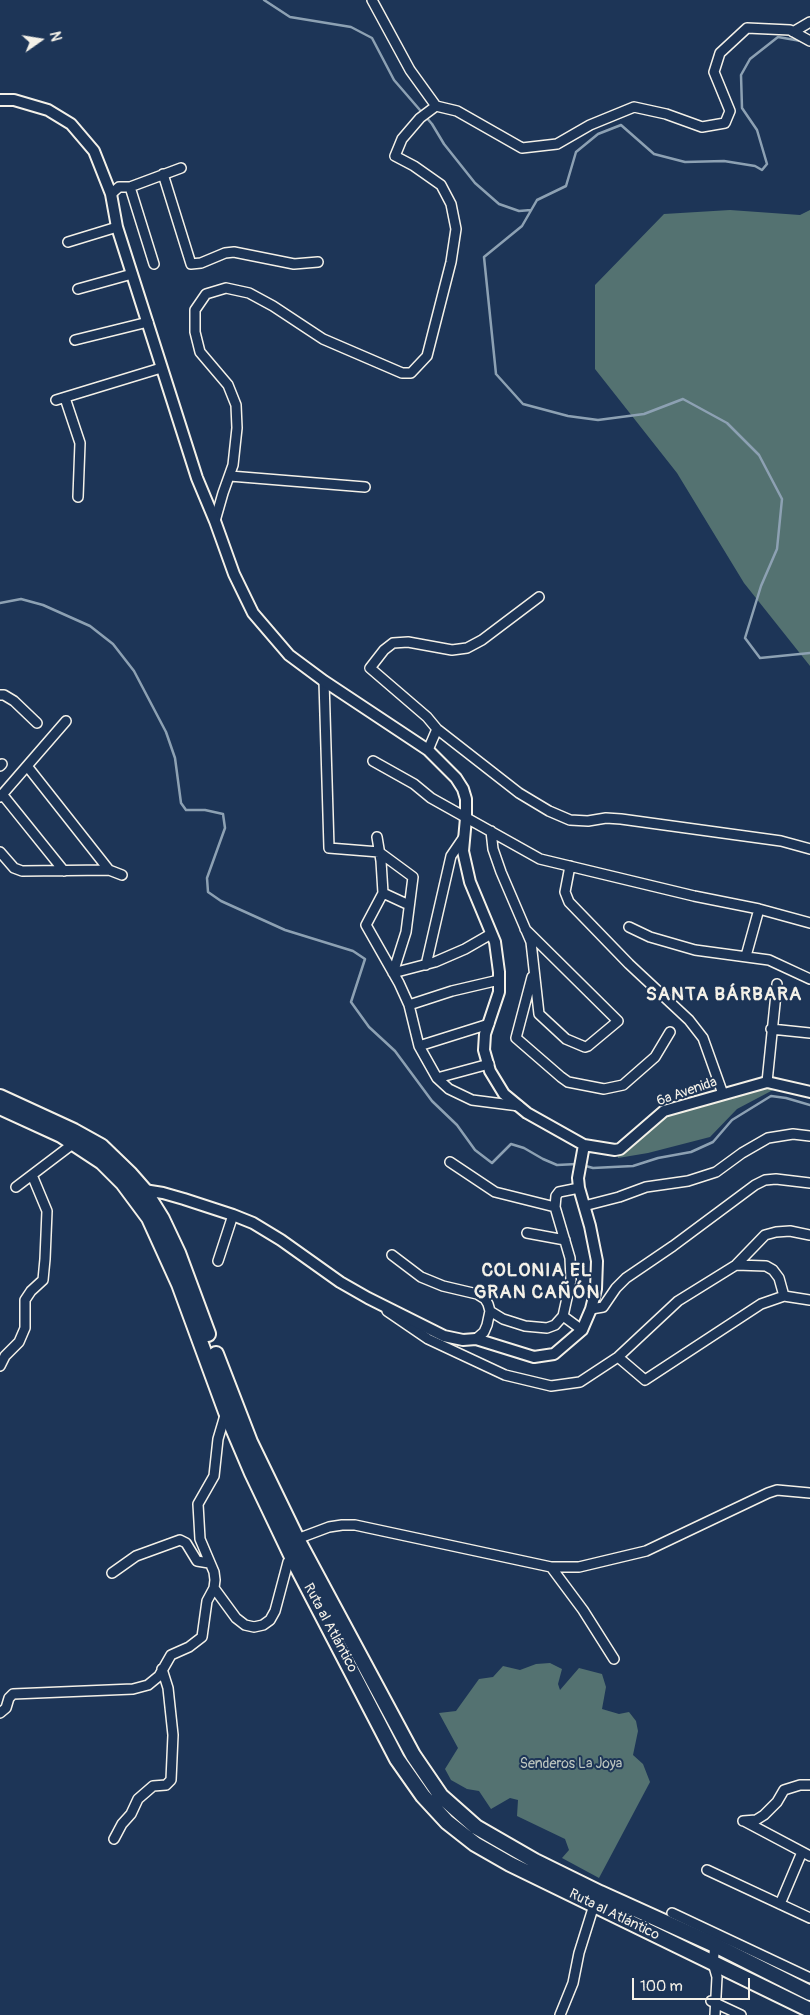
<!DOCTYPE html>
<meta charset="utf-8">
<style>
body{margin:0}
#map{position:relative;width:810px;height:2015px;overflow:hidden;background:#1d3557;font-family:Pangolin,sans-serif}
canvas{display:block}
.north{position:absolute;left:15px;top:15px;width:50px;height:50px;-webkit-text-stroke:4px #1d3557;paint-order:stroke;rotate:77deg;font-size:14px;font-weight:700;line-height:20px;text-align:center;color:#f4f1e8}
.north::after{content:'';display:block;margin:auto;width:18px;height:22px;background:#f4f1e8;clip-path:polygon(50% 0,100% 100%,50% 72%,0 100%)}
.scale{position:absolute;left:632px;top:1978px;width:118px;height:22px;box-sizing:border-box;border:2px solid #f4f1e8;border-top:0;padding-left:6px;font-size:15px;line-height:18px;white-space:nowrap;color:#f4f1e8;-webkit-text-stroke:4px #1d3557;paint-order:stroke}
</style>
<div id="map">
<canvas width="810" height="2015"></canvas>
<div class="north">N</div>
<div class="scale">100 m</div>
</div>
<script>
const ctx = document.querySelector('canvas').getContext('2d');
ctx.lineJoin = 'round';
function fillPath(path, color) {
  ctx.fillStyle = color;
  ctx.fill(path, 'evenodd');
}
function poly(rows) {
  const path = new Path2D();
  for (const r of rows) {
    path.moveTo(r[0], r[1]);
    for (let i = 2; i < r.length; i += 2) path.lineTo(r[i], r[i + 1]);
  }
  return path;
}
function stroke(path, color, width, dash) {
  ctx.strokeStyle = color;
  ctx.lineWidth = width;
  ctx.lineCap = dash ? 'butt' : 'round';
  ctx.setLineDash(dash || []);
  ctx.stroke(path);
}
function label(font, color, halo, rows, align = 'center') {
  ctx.font = font + ' Pangolin,sans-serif';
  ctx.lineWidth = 4;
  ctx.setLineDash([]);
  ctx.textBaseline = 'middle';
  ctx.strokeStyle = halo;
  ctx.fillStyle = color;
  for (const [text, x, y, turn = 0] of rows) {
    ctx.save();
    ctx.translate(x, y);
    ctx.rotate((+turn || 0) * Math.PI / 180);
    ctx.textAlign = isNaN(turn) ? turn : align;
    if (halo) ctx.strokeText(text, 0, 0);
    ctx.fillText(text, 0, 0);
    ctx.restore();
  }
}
const green = poly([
 [730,210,800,215,810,210,810,666,744,583,677,473,595,369,595,285,664,214],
 [770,1085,773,1090,737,1109,710,1137,648,1153,618,1158,617,1152,665,1112],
 [550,1663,562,1669,558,1684,560,1690,579,1668,602,1674,606,1687,602,1709,619,1714,629,1712,636,1721,638,1731,633,1755,643,1764,650,1782,599,1878,562,1858,569,1850,565,1839,517,1816,518,1800,510,1798,491,1809,479,1791,467,1789,451,1780,445,1769,458,1748,439,1713,456,1711,479,1679,493,1677,503,1666,520,1670,536,1664]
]);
const stream = poly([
 [264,0,290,17,351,27,372,38,394,80,432,124,444,144,475,183,499,204,519,211,531,210],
 [801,41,778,37,750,59,741,75,742,108,757,130,767,164,762,170,755,166,724,161,685,162,654,154,621,125,598,134,576,152,566,186,537,200,522,226,484,257,496,374,523,404,568,416,598,420,644,414,683,399,727,423,759,455,782,499,777,549,761,586,745,638,760,658,810,653],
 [0,603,21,599,43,605,90,626,113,644,134,671,166,732,175,758,181,803,186,810,205,810,223,814,225,828,207,878,208,892,221,901,285,930,353,951,365,959,351,1002,369,1027,395,1051,432,1101,457,1125,475,1150,492,1163,511,1144,524,1148,543,1159,557,1165,577,1164],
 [582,1165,593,1168,633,1166,658,1158,691,1152,713,1142,732,1120,771,1096,786,1098,810,1105]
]);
const minor = poly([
 [372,0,410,70,436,106],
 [793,32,810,22],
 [163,174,191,264,201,263,225,253,234,252,294,264,318,262],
 [130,187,154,264],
 [111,194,119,187,130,187,181,168],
 [68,242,117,227],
 [78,289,132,274],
 [75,340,148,322],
 [65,398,80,443,78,497],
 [56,400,161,368],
 [230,476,365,487],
 [215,521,223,493,233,465,237,428,236,405,228,385,200,352,195,332,195,310,206,294,226,288,249,293,273,306,323,339,402,373,411,373,427,356,451,262,456,229,451,204,441,185,414,166,395,156,402,139,420,118,436,106,457,111,522,148,557,144,590,125,634,107,666,114,702,127,725,123,730,111,714,72,720,53,747,28,790,30,810,41],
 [539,597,482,640,467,648,452,650,408,642,393,643,384,650,370,668,427,717,437,729,519,793,549,811,570,820,588,821,606,818,621,819,781,841,810,849],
 [324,681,329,848,379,852,413,877,406,932,393,973,435,962,465,949,491,934],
 [0,695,4,695,14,701,37,723],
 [428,750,437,729],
 [373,761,414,784,431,798,540,859,694,896,759,909,810,923],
 [0,766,2,764],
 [27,766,109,870,122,875],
 [2,794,64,871],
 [0,797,66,721],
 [491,831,493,849,501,872,531,942,539,1014,566,1039,585,1047,588,1046,618,1021,525,929],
 [377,837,381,861,383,893,366,925,399,983,409,1005,419,1046,437,1078,449,1089,472,1100,519,1106],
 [0,852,14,868,22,871,109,870],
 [570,866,565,892,569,902,629,964,689,1020,703,1038,723,1094],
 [383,893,409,905],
 [629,927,650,937,695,950,769,960,810,979],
 [746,956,759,909],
 [426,965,451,856,464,837],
 [532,977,516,1038,561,1077,568,1082,604,1089,623,1085,655,1057,670,1032],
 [409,1005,452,991,499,980],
 [771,1029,810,1033],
 [419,1046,489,1024],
 [437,1078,489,1064],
 [767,1082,777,984],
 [450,1162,495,1192,555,1207],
 [16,1187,74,1143],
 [584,1206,619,1197,646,1187,688,1181,716,1172,742,1153,768,1138,793,1134,810,1136],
 [527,1233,565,1240],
 [392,1255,421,1277,443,1286,477,1294,485,1299,488,1304,490,1311,487,1325,484,1332,476,1339],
 [218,1261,233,1215],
 [736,1265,766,1266,773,1270,779,1278,784,1296],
 [591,1309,603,1307,616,1288,626,1278,673,1246,755,1185,765,1180,776,1179,810,1183],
 [387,1311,428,1339,505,1375,551,1386,580,1382,618,1357,678,1301,736,1265,765,1235,776,1232,790,1231,810,1235],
 [490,1311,503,1319,525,1326,547,1328,555,1325,563,1316,571,1280,570,1258,555,1207,556,1196,559,1192,579,1188],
 [563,1316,582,1330],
 [618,1357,645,1380,761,1304,784,1296,810,1300],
 [0,1366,5,1356,19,1342,25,1328,25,1300,31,1291,43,1280,45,1259,47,1211,32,1175],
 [297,1539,329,1527,342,1525,355,1525,551,1567,579,1567,646,1551,768,1493,777,1490,810,1493],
 [551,1567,583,1610,614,1659],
 [112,1573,136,1556,180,1540,186,1543,197,1561,209,1563],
 [214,1588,236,1618,245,1625,254,1627,263,1625,270,1620,275,1611,288,1562,292,1557],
 [0,1713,6,1708,9,1698,13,1694,133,1689,148,1685,159,1676,171,1655,189,1647,202,1637,207,1601,214,1588,215,1580,214,1572,200,1539,198,1504,214,1476,218,1439,226,1412],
 [743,1821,756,1820,764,1815,777,1802,784,1790,800,1785,810,1785],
 [744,1821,810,1856],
 [114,1839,122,1824,131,1814,138,1799,153,1786,166,1785,171,1780,173,1735,168,1688,162,1669],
 [707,1870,810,1918],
 [780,1904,802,1852],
 [672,1913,810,1978],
 [711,2001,741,2015],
 [560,2015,573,1983,579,1953,594,1905],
 [715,2015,717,1977,713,1963,715,1945]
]);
const tertiary = poly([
 [0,100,14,100,48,110,71,124,94,151,111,194,117,227,197,478,215,521,234,574,253,613,289,655,324,681,428,750,456,778,463,789,466,799,466,818,463,851,470,882,495,942,499,972,499,992,485,1034,484,1050,490,1071,504,1094,527,1113,584,1145,615,1150,620,1149,664,1111,767,1082,810,1092],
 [144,1190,163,1193,184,1199,233,1215,253,1223,281,1240,340,1282,368,1298,444,1336,463,1340,476,1339,534,1357,554,1354,582,1330,591,1309,596,1289,597,1261,590,1226,579,1188,578,1178,584,1145]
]);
const trunk = poly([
 [0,1097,74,1131,101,1146,130,1174,144,1190,162,1219,178,1253,208,1334],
 [0,1107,61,1135,102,1162,123,1183,149,1218,179,1284,226,1412,252,1473,292,1557,397,1759,423,1796,447,1822,475,1844,510,1864,810,2010],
 [216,1354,250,1442,297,1539,413,1755,441,1796,476,1827,535,1861,600,1893,715,1945,810,1993]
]);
const streetNames = [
 ["6a Avenida",687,1092,-19],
 ["Ruta al Atlántico",330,1628,62],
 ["Ruta al Atlántico",614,1915,26]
];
const parkNames = [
 ["Senderos La Joya",571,1764]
];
const districtNames = [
 ["SANTA BÁRBARA",724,995],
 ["COLONIA EL",537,1271],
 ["GRAN CAÑÓN",537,1293]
];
fillPath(green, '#547271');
stroke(stream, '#8da1b3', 2.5);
stroke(minor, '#f4f1e8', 12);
stroke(tertiary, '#f4f1e8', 14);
stroke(trunk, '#f4f1e8', 18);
stroke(minor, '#1d3557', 9);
stroke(tertiary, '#1d3557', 10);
stroke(trunk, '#1d3557', 14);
label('14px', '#f4f1e8', '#1d3557', streetNames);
label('14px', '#bcc5be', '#1d3557', parkNames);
ctx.letterSpacing = '1px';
label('bold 19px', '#f4f1e8', '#1d3557', districtNames);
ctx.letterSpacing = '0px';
</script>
